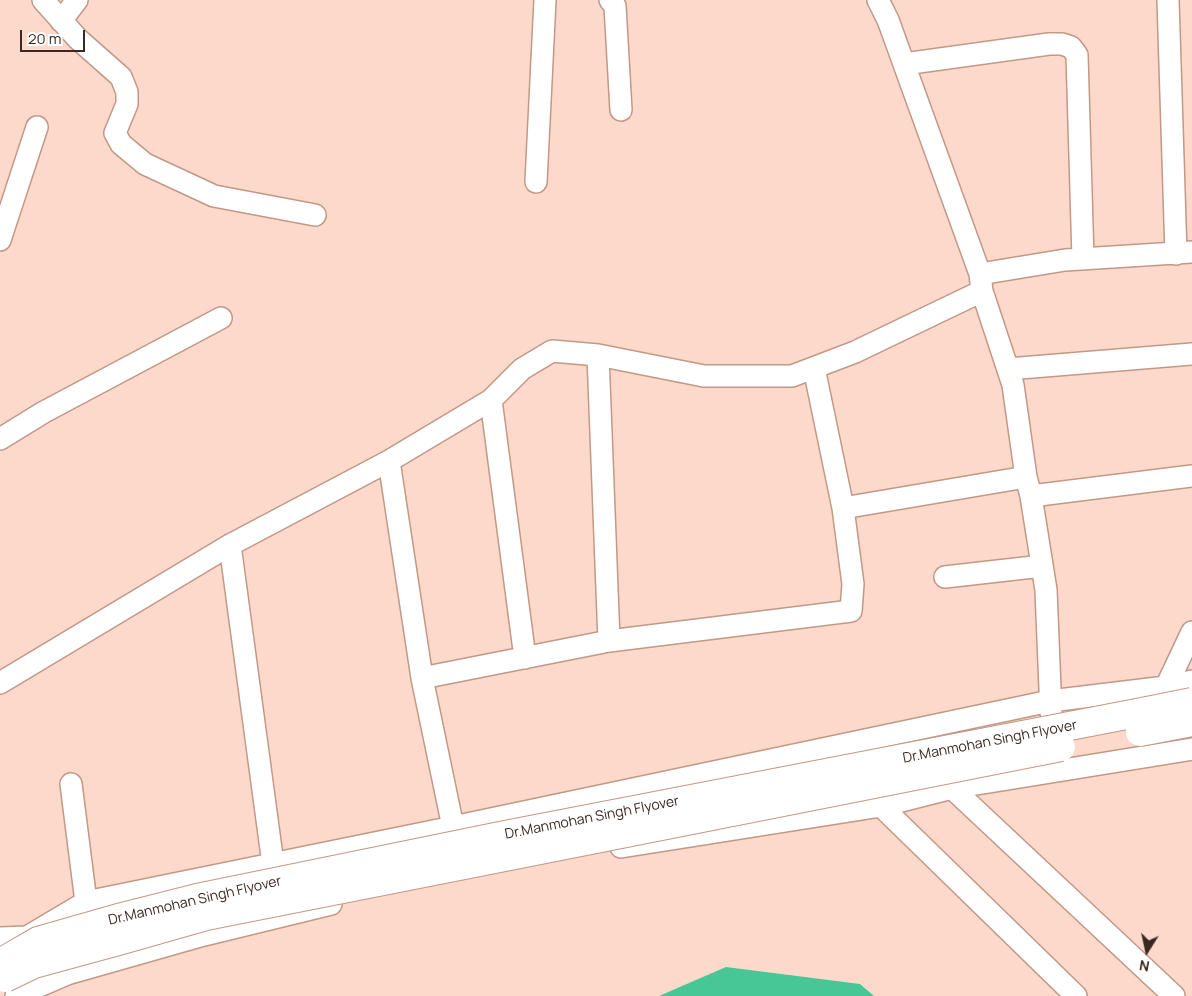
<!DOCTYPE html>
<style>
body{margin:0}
#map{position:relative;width:1192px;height:996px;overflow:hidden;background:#fdd9cb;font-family:Manrope,sans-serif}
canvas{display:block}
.north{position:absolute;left:1122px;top:926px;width:50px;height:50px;-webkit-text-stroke:4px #fff;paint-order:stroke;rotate:190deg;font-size:14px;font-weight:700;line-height:20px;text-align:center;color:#3a2922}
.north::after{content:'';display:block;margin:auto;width:18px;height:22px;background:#3a2922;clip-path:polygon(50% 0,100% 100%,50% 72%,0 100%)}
.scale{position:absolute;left:20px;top:30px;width:65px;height:22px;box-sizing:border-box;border:2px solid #3a2922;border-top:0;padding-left:6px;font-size:15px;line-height:18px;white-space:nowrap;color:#3a2922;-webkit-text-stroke:4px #fff;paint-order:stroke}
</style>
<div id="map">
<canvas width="1192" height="996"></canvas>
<div class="north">N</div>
<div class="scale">20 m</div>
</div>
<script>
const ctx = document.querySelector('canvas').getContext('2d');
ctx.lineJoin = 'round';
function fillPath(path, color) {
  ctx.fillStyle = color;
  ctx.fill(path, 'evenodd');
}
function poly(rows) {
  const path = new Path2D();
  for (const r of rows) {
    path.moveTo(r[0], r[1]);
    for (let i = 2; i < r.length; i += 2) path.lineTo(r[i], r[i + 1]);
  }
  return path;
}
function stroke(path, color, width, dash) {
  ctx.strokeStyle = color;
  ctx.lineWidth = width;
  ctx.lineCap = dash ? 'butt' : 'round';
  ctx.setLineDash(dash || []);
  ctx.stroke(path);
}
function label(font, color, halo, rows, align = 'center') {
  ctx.font = font + ' Manrope,sans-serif';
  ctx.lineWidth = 4;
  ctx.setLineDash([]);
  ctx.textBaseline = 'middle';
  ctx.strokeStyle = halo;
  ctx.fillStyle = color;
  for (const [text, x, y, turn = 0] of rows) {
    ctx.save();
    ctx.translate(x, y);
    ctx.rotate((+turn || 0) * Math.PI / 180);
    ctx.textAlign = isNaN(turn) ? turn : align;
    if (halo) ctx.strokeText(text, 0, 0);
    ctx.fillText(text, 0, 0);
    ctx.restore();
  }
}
const water = poly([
 [726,967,860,984,874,996,659,996]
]);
const minor = poly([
 [43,0,78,39,121,77,127,92,127,104,115,133,121,144,145,164,214,196,315,215],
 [610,0,615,6,621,110],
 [878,0,888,20,980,274,982,291,1013,385,1026,477,1031,496,1046,590,1051,713],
 [1168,0,1176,254],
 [61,21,77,0],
 [904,64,1049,44,1062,44,1071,47,1077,55,1083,259],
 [536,182,545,0],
 [0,240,37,127],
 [980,274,1065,260,1192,252],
 [598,355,609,641],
 [1008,369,1192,354],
 [491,400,525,658],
 [0,439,44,412,221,318],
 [389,461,422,678,609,641,851,611,853,584,843,508,814,368],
 [1031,496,1192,476],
 [843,508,1026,477],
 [230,545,273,864],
 [945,577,1042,566],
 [422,678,453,827],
 [0,683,230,545,389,461,491,400,522,369,552,351,598,355,704,376,792,376,855,352,982,291],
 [1166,687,1192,632],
 [71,784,86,902],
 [952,788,1174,996],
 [881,806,1076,996],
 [621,847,881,806,952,788,1192,749],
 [27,937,86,902,453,827,1050,701,1166,687,1192,681],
 [0,938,27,937],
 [16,996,67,974,204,935,331,904]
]);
const highwayBridge = poly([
 [1140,732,1192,722],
 [0,963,38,941,122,917,197,898,505,835,1142,712,1192,702],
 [5,978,34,964,122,940,206,916,1061,747]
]);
const streetNames = [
 ["Dr.Manmohan Singh Flyover",990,742,-11],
 ["Dr.Manmohan Singh Flyover",592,818,-11],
 ["Dr.Manmohan Singh Flyover",195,901,-13]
];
fillPath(water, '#46c795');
stroke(minor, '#c29887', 24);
stroke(minor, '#fff', 21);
stroke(highwayBridge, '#c29887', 30, []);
stroke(highwayBridge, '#fff', 28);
label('14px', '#3a2922', '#fff', streetNames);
</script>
